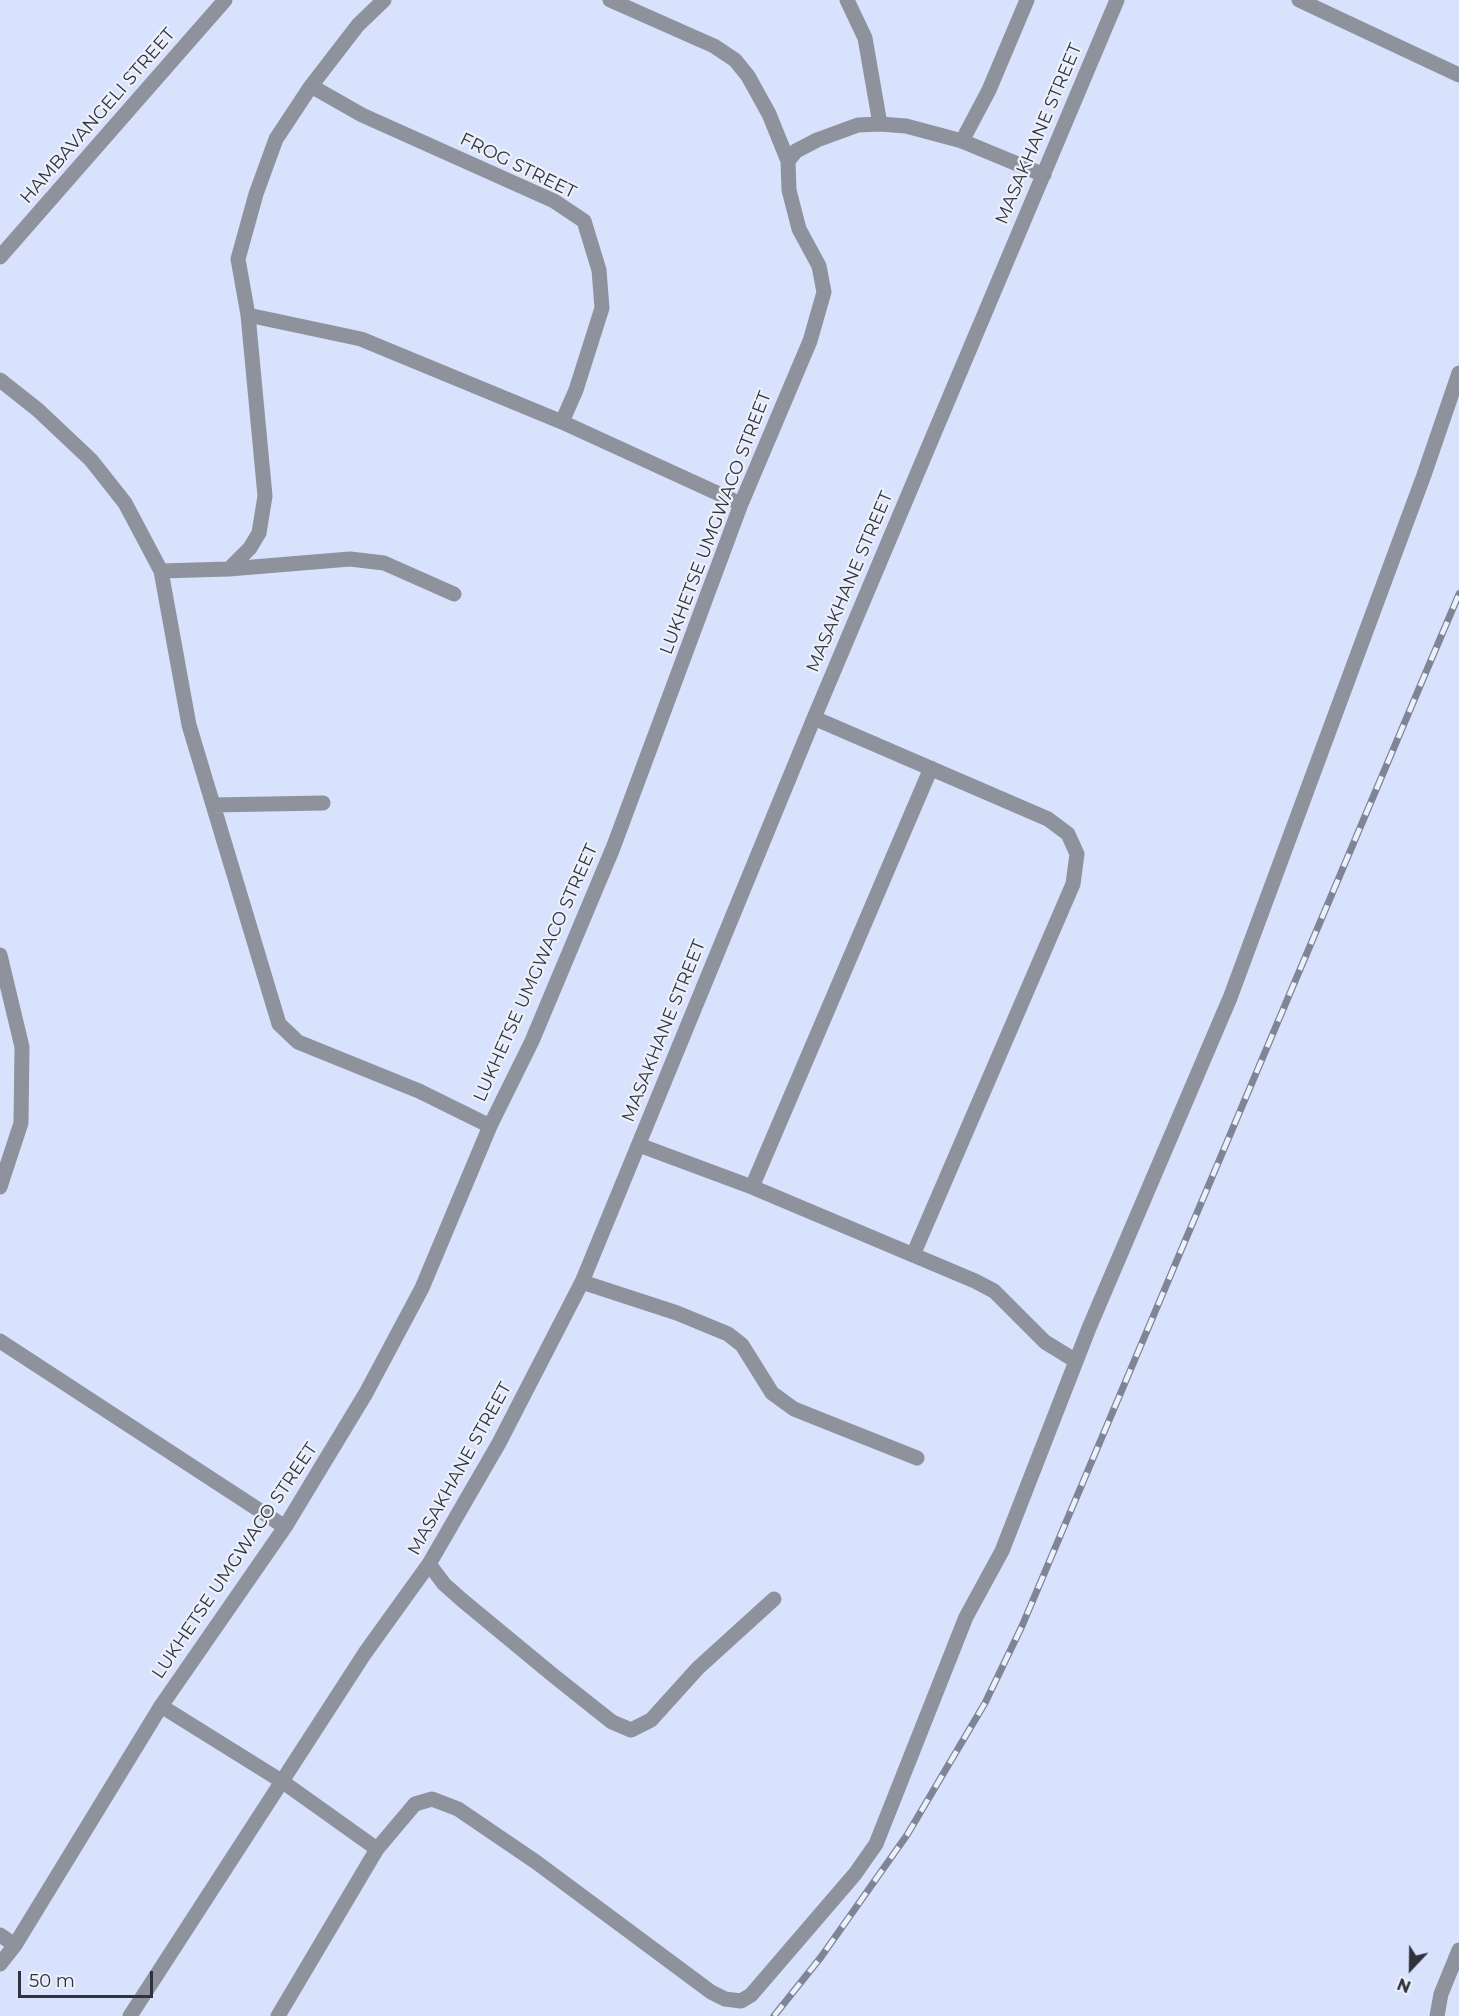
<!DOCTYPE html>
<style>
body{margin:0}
#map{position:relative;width:1459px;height:2016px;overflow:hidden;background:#d9e2fc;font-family:Montserrat,sans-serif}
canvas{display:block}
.north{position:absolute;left:1381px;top:1938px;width:60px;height:60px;-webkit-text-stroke:4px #ecf0fa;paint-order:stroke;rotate:202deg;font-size:16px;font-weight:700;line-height:24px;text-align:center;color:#2f323c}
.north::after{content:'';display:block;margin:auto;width:21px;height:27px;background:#2f323c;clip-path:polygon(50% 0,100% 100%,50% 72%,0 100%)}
.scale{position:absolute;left:18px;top:1971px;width:135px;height:27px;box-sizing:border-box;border:3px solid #2f323c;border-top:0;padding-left:8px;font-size:18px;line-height:21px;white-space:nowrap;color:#2f323c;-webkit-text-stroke:4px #ecf0fa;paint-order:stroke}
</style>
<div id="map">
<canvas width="1459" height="2016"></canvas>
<div class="north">N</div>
<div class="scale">50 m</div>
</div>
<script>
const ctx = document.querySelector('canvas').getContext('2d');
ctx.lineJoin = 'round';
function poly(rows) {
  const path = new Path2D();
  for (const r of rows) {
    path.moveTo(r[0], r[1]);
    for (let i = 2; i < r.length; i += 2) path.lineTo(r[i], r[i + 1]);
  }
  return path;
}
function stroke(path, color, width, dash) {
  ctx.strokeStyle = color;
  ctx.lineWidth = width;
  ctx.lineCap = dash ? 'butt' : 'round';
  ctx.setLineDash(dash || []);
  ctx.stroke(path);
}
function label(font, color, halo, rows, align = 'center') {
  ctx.font = font + ' Montserrat,sans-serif';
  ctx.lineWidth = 4.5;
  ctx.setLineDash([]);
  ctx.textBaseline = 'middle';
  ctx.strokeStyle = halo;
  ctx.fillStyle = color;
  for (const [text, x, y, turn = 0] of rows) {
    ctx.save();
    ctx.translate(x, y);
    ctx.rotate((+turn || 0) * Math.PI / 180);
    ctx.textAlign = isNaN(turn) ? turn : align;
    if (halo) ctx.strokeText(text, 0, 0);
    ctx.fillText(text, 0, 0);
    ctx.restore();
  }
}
const minor = poly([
 [847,0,865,38,880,124],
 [1299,0,1459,75],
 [311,86,362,115,554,201,584,221,599,270,602,308,576,390,562,422],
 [962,141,989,90,1027,0],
 [788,161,796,151,817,140,858,125,880,124,906,126,962,141,1044,175],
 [0,257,225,0],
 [248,315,361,339,562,422,741,504],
 [0,380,38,410,91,460,125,503,161,571,189,725,279,1024,298,1042,419,1091,490,1126],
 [229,569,250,548,259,533,265,496,248,315,238,259,256,194,276,139,311,86,358,25,384,0],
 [161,571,229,569,350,559,384,563,454,594],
 [814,718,1048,819,1068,834,1077,854,1073,884,913,1255],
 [213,805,323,803],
 [0,955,22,1047,21,1123,0,1187],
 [639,1145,752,1187,975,1281,994,1291,1045,1342,1076,1361],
 [752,1187,931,768],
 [582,1282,677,1313,728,1334,742,1345,772,1393,794,1409,917,1458],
 [0,1341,285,1527],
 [429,1564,444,1584,462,1600,554,1676,612,1722,631,1730,651,1720,698,1668,774,1599],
 [161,1706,283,1782,377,1849],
 [0,1935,15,1945],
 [0,1964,15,1945,161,1706,285,1527,366,1393,422,1288,490,1126,532,1041,613,848,741,504,810,341,824,292,819,266,799,229,789,190,788,161,769,114,748,76,735,60,714,46,610,0],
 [130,2016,365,1653,429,1564,499,1443,582,1282,814,718,1117,0],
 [278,2016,377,1849,415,1804,432,1799,458,1809,536,1862,711,1992,725,1999,741,2001,751,1995,855,1874,876,1844,966,1617,1002,1551,1089,1328,1230,998,1424,475,1459,373],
 [1437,2016,1441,1994,1459,1950]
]);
const rail = poly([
 [774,2016,821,1957,907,1835,985,1703,1022,1626,1459,594]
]);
const streetNames = [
 ["HAMBAVANGELI STREET",98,116,-49],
 ["MASAKHANE STREET",1039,134,-67],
 ["FROG STREET",518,166,26],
 ["LUKHETSE UMGWACO STREET",716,523,-69],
 ["MASAKHANE STREET",850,582,-67],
 ["LUKHETSE UMGWACO STREET",536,973,-66],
 ["MASAKHANE STREET",664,1031,-68],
 ["MASAKHANE STREET",460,1469,-61],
 ["LUKHETSE UMGWACO STREET",235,1561,-56]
];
stroke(minor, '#8e929d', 15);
stroke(rail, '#7f8596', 7);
stroke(rail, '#ecf0fa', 4.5, [14]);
label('18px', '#2f323c', '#ecf0fa', streetNames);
</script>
